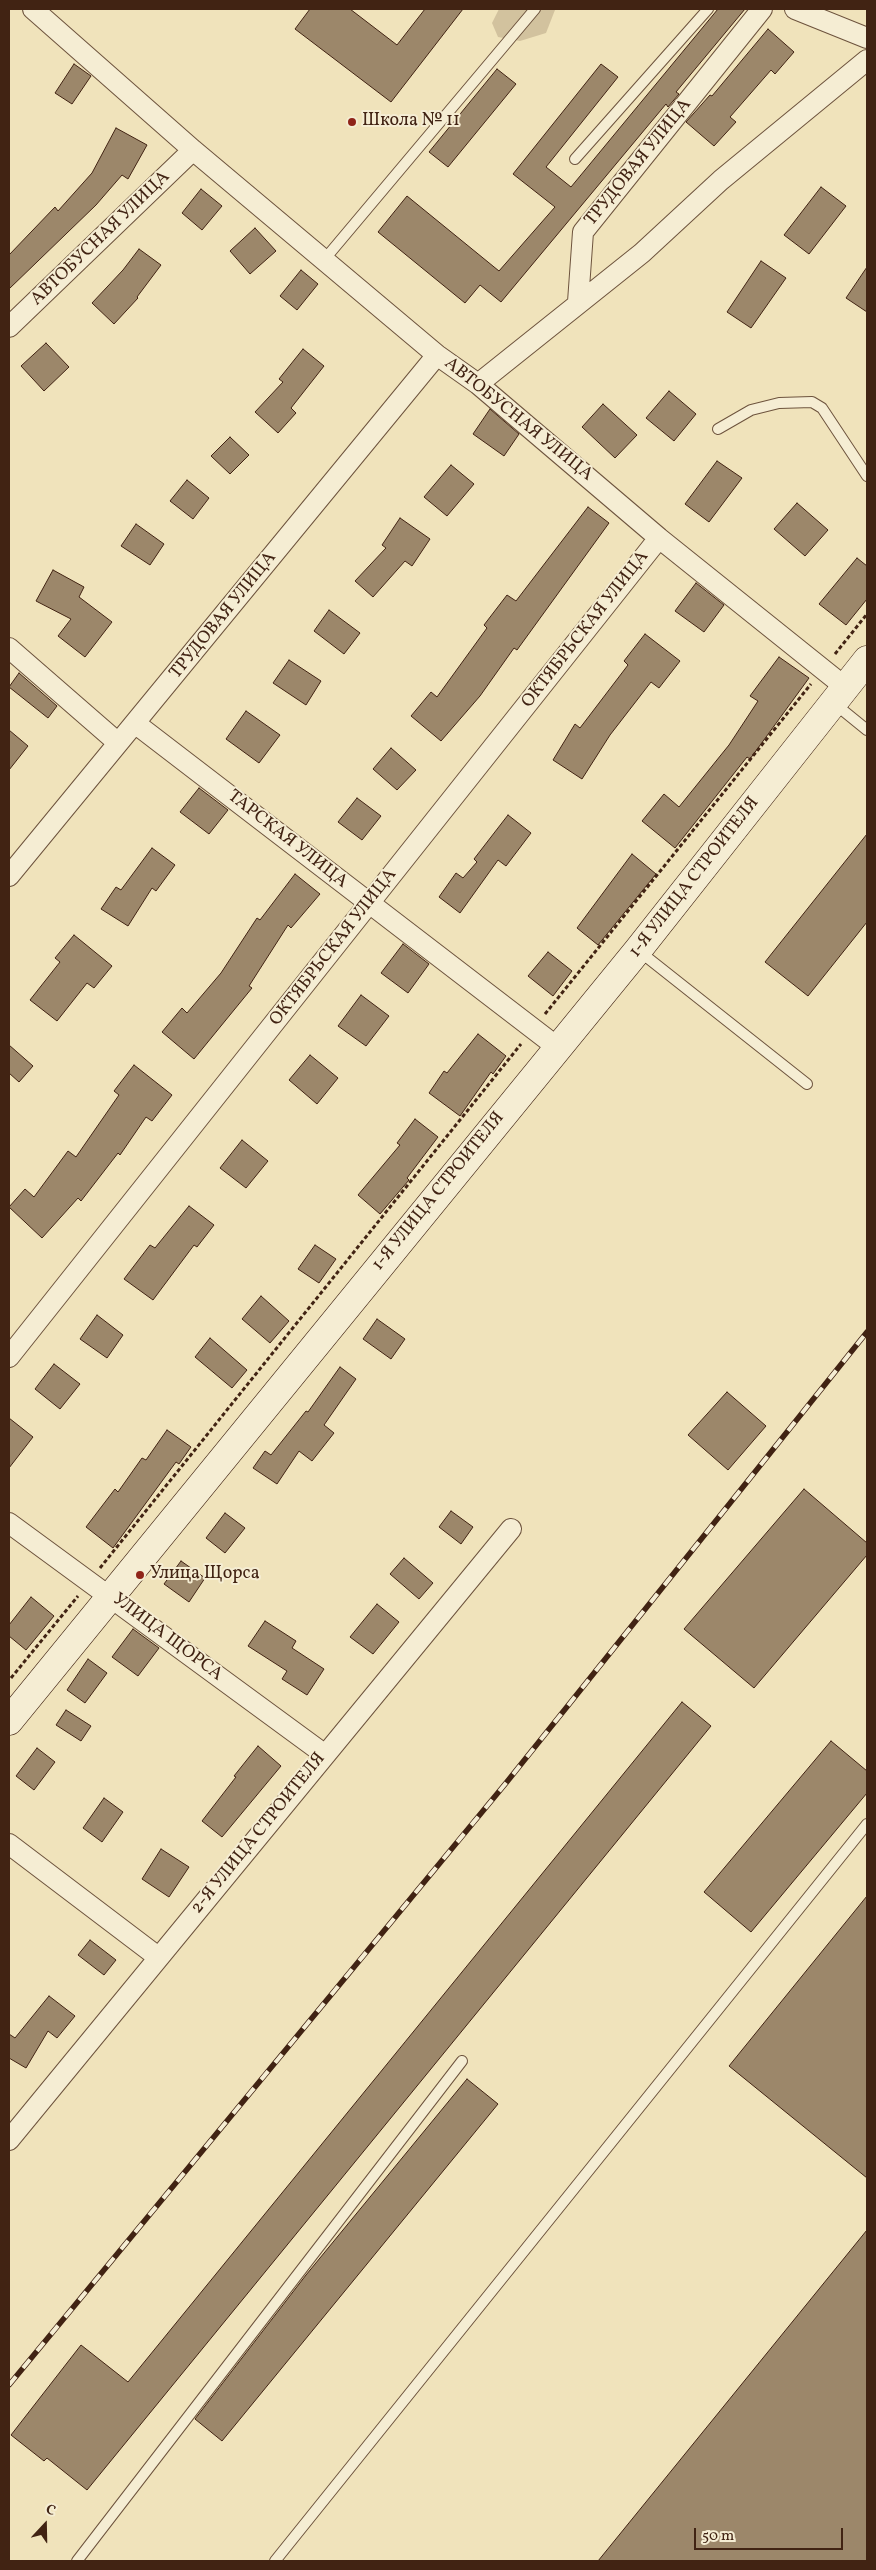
<!DOCTYPE html>
<meta charset="utf-8">
<style>
body{margin:0}
#map{position:relative;width:876px;height:2570px;overflow:hidden;background:#f0e3bb;font-family:Vollkorn,serif}
canvas{display:block}
.frame{position:absolute;inset:0;border:10px solid #412313;pointer-events:none}
.north{position:absolute;left:20px;top:2500px;width:50px;height:50px;-webkit-text-stroke:4px #f5edd3;paint-order:stroke;rotate:21deg;font-size:14px;font-weight:700;line-height:20px;text-align:center;color:#412313}
.north::after{content:'';display:block;margin:auto;width:18px;height:22px;background:#412313;clip-path:polygon(50% 0,100% 100%,50% 72%,0 100%)}
.scale{position:absolute;left:694px;top:2528px;width:149px;height:22px;box-sizing:border-box;border:2px solid #412313;border-top:0;padding-left:6px;font-size:15px;line-height:18px;white-space:nowrap;color:#412313;-webkit-text-stroke:4px #f5edd3;paint-order:stroke}
</style>
<div id="map">
<canvas width="876" height="2570"></canvas>
<div class="frame"></div>
<div class="north">С</div>
<div class="scale">50 m</div>
</div>
<script>
const ctx = document.querySelector('canvas').getContext('2d');
ctx.lineJoin = 'round';
function fillPath(path, color) {
  ctx.fillStyle = color;
  ctx.fill(path, 'evenodd');
}
function poly(rows) {
  const path = new Path2D();
  for (const r of rows) {
    path.moveTo(r[0], r[1]);
    for (let i = 2; i < r.length; i += 2) path.lineTo(r[i], r[i + 1]);
  }
  return path;
}
function stroke(path, color, width, dash) {
  ctx.strokeStyle = color;
  ctx.lineWidth = width;
  ctx.lineCap = dash ? 'butt' : 'round';
  ctx.setLineDash(dash || []);
  ctx.stroke(path);
}
function label(font, color, halo, rows, align = 'center') {
  ctx.font = font + ' Vollkorn,serif';
  ctx.lineWidth = 4;
  ctx.setLineDash([]);
  ctx.textBaseline = 'middle';
  ctx.strokeStyle = halo;
  ctx.fillStyle = color;
  for (const [text, x, y, turn = 0] of rows) {
    ctx.save();
    ctx.translate(x, y);
    ctx.rotate((+turn || 0) * Math.PI / 180);
    ctx.textAlign = isNaN(turn) ? turn : align;
    if (halo) ctx.strokeText(text, 0, 0);
    ctx.fillText(text, 0, 0);
    ctx.restore();
  }
}
const green = poly([
 [499,9,555,9,555,10,546,33,520,41,498,37,492,23]
]);
const building = poly([
 [310,9,350,9,397,45,425,9,463,9,391,102,295,29,310,9],
 [718,9,745,9,676,92,679,94,668,107,666,104,501,302,480,285,465,303,378,232,407,196,499,271,555,207,513,174,601,64,618,77,546,167,571,187,718,9],
 [768,29,794,52,775,74,771,70,730,117,736,122,714,146,686,122,710,95,712,96,768,29],
 [74,64,91,76,72,104,55,93,74,64],
 [497,69,516,84,448,167,429,152,497,69],
 [116,128,147,145,128,179,122,175,96,205,9,289,9,255,55,207,58,211,92,173,116,128],
 [821,187,846,206,809,254,784,235,821,187],
 [201,189,222,206,202,230,182,213,201,189],
 [255,228,276,251,250,274,230,251,255,228],
 [139,249,161,265,137,297,138,298,114,324,92,303,123,270,139,249],
 [761,261,786,278,751,328,727,312,761,261],
 [867,267,867,312,846,298,867,267],
 [301,270,318,284,297,310,280,296,301,270],
 [46,343,69,367,44,391,21,366,46,343],
 [303,349,324,366,291,408,296,413,278,433,255,412,283,382,279,379,303,349],
 [669,391,696,414,674,441,646,418,669,391],
 [603,404,637,435,615,458,582,427,603,404],
 [490,409,519,434,504,456,473,434,490,409],
 [230,437,249,455,230,474,211,456,230,437],
 [717,461,742,478,709,522,685,504,717,461],
 [451,465,474,484,447,516,424,497,451,465],
 [187,480,209,498,193,519,170,501,187,480],
 [797,503,828,530,805,556,774,529,797,503],
 [588,507,609,523,517,650,514,648,480,696,441,741,411,716,431,692,437,697,487,628,484,625,507,595,516,601,588,507],
 [400,518,430,539,412,566,405,561,373,597,355,581,386,548,382,545,400,518],
 [136,524,164,544,150,565,121,546,136,524],
 [857,558,867,566,867,599,846,625,819,604,857,558],
 [53,570,84,587,79,597,112,622,85,657,58,636,71,619,36,601,53,570],
 [696,583,724,605,704,632,675,611,696,583],
 [329,610,360,633,344,654,314,631,329,610],
 [645,634,680,661,659,688,651,682,610,735,582,779,553,760,575,724,580,728,628,665,624,661,645,634],
 [779,657,809,678,750,759,747,757,675,848,642,821,664,794,679,807,729,745,758,701,750,696,779,657],
 [289,660,321,681,306,705,273,683,289,660],
 [19,673,57,706,48,718,9,687,19,673],
 [246,711,280,735,259,763,226,739,246,711],
 [9,730,28,746,9,770,9,730],
 [391,748,416,770,397,790,373,769,391,748],
 [199,788,228,810,209,834,180,812,199,788],
 [357,798,381,816,362,840,338,822,357,798],
 [508,815,531,833,506,866,498,860,460,913,439,897,456,873,463,878,477,862,474,859,508,815],
 [867,834,867,922,808,996,765,962,867,834],
 [152,848,175,865,156,891,152,888,128,926,101,909,116,887,121,890,152,848],
 [632,854,656,874,598,945,577,928,632,854],
 [295,874,320,894,291,928,288,925,249,986,252,988,194,1059,162,1032,182,1008,187,1013,221,973,257,918,260,920,295,874],
 [74,935,112,966,94,988,87,983,57,1021,30,1000,60,962,55,958,74,935],
 [403,944,429,964,408,993,381,973,403,944],
 [548,952,572,971,553,996,528,976,548,952],
 [361,995,389,1016,366,1046,338,1026,361,995],
 [478,1034,506,1056,493,1074,491,1072,460,1116,429,1093,444,1071,447,1073,478,1034],
 [9,1045,33,1066,19,1082,9,1073,9,1045],
 [310,1055,338,1078,317,1104,289,1080,310,1055],
 [134,1065,172,1095,152,1121,146,1117,120,1155,118,1153,81,1201,78,1198,42,1238,9,1207,25,1189,34,1197,68,1151,76,1157,119,1095,114,1091,134,1065],
 [415,1119,438,1137,407,1178,409,1180,380,1214,358,1195,400,1145,397,1143,415,1119],
 [242,1140,268,1161,246,1188,220,1168,242,1140],
 [189,1206,214,1225,197,1247,194,1245,153,1300,124,1279,150,1245,155,1248,189,1206],
 [315,1245,336,1259,319,1283,298,1269,315,1245],
 [261,1296,289,1321,270,1343,242,1319,261,1296],
 [97,1315,123,1335,107,1358,80,1339,97,1315],
 [377,1319,405,1339,391,1359,363,1339,377,1319],
 [210,1338,247,1370,232,1388,195,1357,210,1338],
 [54,1364,80,1384,60,1409,35,1389,54,1364],
 [340,1367,356,1379,324,1425,334,1433,312,1461,299,1451,277,1484,253,1468,265,1451,271,1455,306,1411,308,1412,340,1367],
 [727,1392,766,1426,728,1470,688,1435,727,1392],
 [9,1418,33,1437,9,1468,9,1418],
 [167,1430,191,1447,179,1464,176,1462,113,1548,86,1527,115,1489,118,1492,142,1458,146,1460,167,1430],
 [804,1489,867,1543,867,1555,754,1688,684,1629,804,1489],
 [451,1511,473,1527,461,1544,439,1527,451,1511],
 [225,1513,245,1528,225,1553,206,1538,225,1513],
 [404,1558,433,1583,419,1599,390,1574,404,1558],
 [181,1561,205,1578,189,1602,164,1584,181,1561],
 [31,1597,54,1616,26,1650,9,1636,9,1625,31,1597],
 [377,1604,399,1622,373,1654,350,1637,377,1604],
 [265,1621,296,1641,292,1648,324,1669,307,1695,282,1679,287,1671,248,1646,265,1621],
 [133,1629,159,1648,138,1676,112,1657,133,1629],
 [88,1659,107,1673,85,1703,67,1690,88,1659],
 [682,1702,711,1726,87,2490,47,2458,44,2461,11,2435,81,2345,128,2382,682,1702],
 [66,1710,91,1726,81,1741,56,1725,66,1710],
 [831,1741,867,1771,867,1793,751,1932,704,1892,831,1741],
 [258,1746,281,1766,222,1837,202,1821,236,1777,234,1776,258,1746],
 [37,1748,55,1762,34,1790,16,1776,37,1748],
 [104,1798,123,1812,102,1842,83,1828,104,1798],
 [161,1849,189,1867,169,1897,142,1879,161,1849],
 [867,1896,867,2178,729,2066,867,1896],
 [90,1940,116,1960,104,1975,78,1955,90,1940],
 [49,1996,75,2016,57,2038,48,2031,26,2068,9,2058,9,2034,15,2038,49,1996],
 [467,2079,498,2104,222,2441,195,2419,306,2275,467,2079],
 [867,2230,867,2561,598,2561,867,2230]
]);
const path = poly([
 [835,654,867,614],
 [545,1014,811,684],
 [100,1568,521,1044],
 [11,1678,78,1596]
]);
const lane = poly([
 [575,159,708,9],
 [324,260,535,9],
 [718,429,751,410,779,403,812,402,822,408,867,476],
 [835,704,867,730],
 [639,951,807,1084],
 [77,2561,462,2061],
 [275,2561,867,1824]
]);
const street = poly([
 [33,9,193,150,324,260,437,355,478,384,659,538,845,687],
 [795,9,867,38],
 [578,302,583,232,762,9],
 [9,327,193,150],
 [478,384,642,253,721,180,867,60],
 [9,648,117,742],
 [136,724,557,1047],
 [9,876,437,355],
 [9,1357,659,538],
 [9,1523,324,1754],
 [9,1844,158,1957],
 [9,2140,511,1529]
]);
const secondary = poly([
 [9,1721,638,950,867,660]
]);
const rail = poly([
 [9,2385,506,1783,867,1332]
]);
const markers = [
 [352,122,5,"#8f2418"],
 [140,1575,5,"#8f2418"]
];
const poiNames = [
 ["Школа № 11",362,122],
 ["Улица Щорса",150,1575]
];
const streetNames = [
 ["ТРУДОВАЯ УЛИЦА",639,163,-51],
 ["АВТОБУСНАЯ УЛИЦА",101,239,-44],
 ["АВТОБУСНАЯ УЛИЦА",518,420,39],
 ["ТРУДОВАЯ УЛИЦА",224,616,-51],
 ["ОКТЯБРЬСКАЯ УЛИЦА",586,630,-52],
 ["ТАРСКАЯ УЛИЦА",287,840,38],
 ["1-Я УЛИЦА СТРОИТЕЛЯ",695,878,-52],
 ["ОКТЯБРЬСКАЯ УЛИЦА",334,948,-52],
 ["1-Я УЛИЦА СТРОИТЕЛЯ",439,1192,-51],
 ["УЛИЦА ЩОРСА",167,1638,37],
 ["2-Я УЛИЦА СТРОИТЕЛЯ",259,1834,-51]
];
fillPath(green, '#d2c29e');
fillPath(building, '#9c876a');
stroke(building, '#412313', 1);
stroke(lane, '#6d533d', 12);
stroke(street, '#6d533d', 22);
stroke(secondary, '#412313', 29);
stroke(path, '#412313', 3, [4, 2.5]);
stroke(lane, '#f5edd3', 10);
stroke(street, '#f5edd3', 20);
stroke(secondary, '#f5edd3', 28);
stroke(rail, '#412313', 5.5);
stroke(rail, '#f5edd3', 4, [11]);
for (const [x, y, r, color] of markers) {
  const dot = new Path2D();
  dot.arc(x, y, r, 0, 2 * Math.PI);
  ctx.fillStyle = color;
  ctx.fill(dot);
  stroke(dot, '#f5edd3', 2);
}
label('18px', '#412313', '#f5edd3', poiNames, 'left');
label('18px', '#412313', '#f5edd3', streetNames);
</script>
